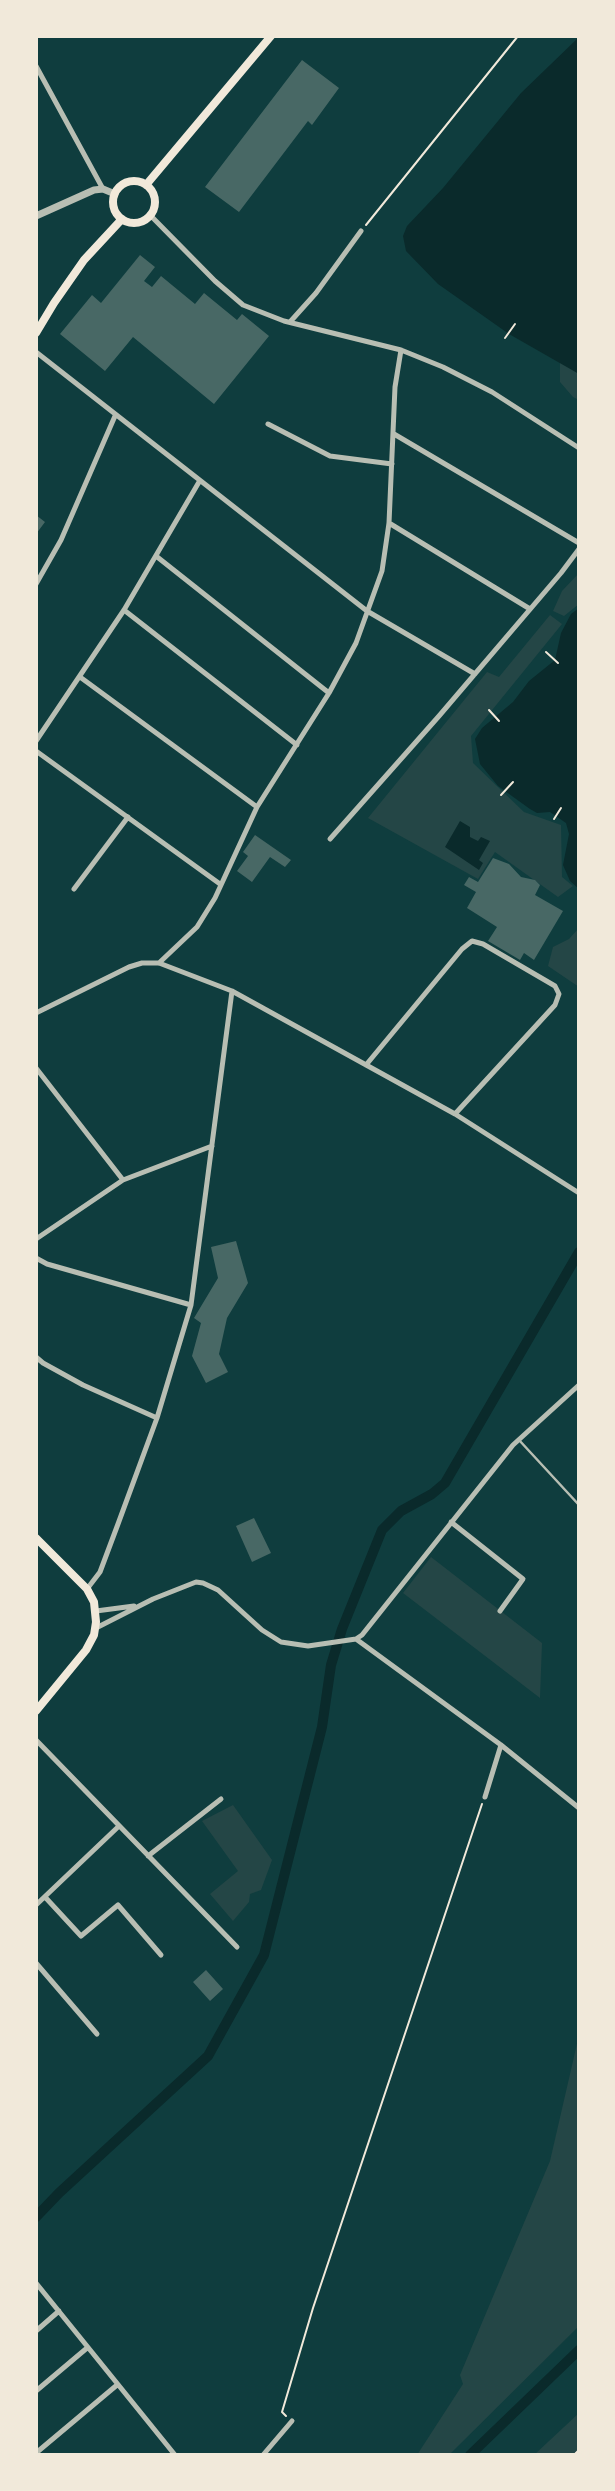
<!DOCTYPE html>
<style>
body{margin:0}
#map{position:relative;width:615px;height:2491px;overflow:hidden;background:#0f3d3e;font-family:"DM Sans",sans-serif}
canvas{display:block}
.frame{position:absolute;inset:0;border:38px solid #f1e9da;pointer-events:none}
</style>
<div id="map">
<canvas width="615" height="2491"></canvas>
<div class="frame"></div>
</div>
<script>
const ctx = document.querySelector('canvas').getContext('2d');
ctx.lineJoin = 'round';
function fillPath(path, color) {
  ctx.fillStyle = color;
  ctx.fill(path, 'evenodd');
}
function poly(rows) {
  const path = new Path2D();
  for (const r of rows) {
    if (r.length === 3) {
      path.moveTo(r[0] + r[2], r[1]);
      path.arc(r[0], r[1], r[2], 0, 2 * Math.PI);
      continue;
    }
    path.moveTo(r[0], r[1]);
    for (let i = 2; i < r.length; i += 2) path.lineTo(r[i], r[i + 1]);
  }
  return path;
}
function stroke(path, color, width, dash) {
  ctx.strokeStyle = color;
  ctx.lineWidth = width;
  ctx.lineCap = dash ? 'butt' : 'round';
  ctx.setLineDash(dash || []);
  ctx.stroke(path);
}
const green = poly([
 [560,361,579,374,579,400,573,397,560,382],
 [579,573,579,604,564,616,553,611,562,591],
 [550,615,562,624,471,736,473,763,524,812,561,825,562,877,573,886,558,897,495,852,478,879,368,818,487,672,499,677],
 [579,928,579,987,548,966,553,947,569,939],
 [431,1557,542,1643,540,1698,403,1593],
 [233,1805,272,1860,261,1890,250,1894,249,1902,233,1921,210,1894,238,1871,202,1821],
 [579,2035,579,2326,449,2455,417,2455,463,2384,460,2375,550,2161],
 [579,2413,579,2455,534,2455]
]);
const water = poly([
 [579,37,579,374,509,334,438,284,406,251,403,236,407,226,443,188,521,93],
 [579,608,579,889,570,881,563,865,569,834,566,823,550,812,537,813,530,809,498,786,480,764,475,739,482,728,513,702,529,681,555,660,561,633,571,614],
 [460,821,470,827,470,837,478,841,481,837,490,841,479,860,483,863,479,870,445,847]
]);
const canal = poly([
 [36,2217,59,2193,208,2056,264,1955,322,1727,331,1665,342,1629,382,1530,401,1511,432,1494,445,1483,579,1252],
 [470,2455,579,2350]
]);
const building = poly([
 [302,60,339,88,312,125,308,121,239,212,205,187],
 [140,255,155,267,144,281,152,287,161,276,195,304,204,293,237,320,242,314,269,336,214,404,133,337,105,371,60,334,92,295,101,303],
 [36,515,45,522,36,534],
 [255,835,291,860,285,867,270,857,252,882,237,871,248,856,243,852],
 [493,858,509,864,521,877,535,880,540,885,535,895,563,911,534,960,524,953,520,960,488,941,497,927,467,908,476,892,464,885,469,877,478,882],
 [236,1241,248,1283,227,1318,219,1354,228,1372,206,1383,192,1356,201,1323,194,1318,218,1278,211,1247],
 [254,1518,271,1553,252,1562,236,1526],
 [206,1970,223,1989,210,2001,193,1982]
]);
const path = poly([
 [366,225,518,36],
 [505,338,515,324],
 [546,652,558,663],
 [489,710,499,721],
 [501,795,513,782],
 [554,819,561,808],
 [286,2416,282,2412,313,2308,482,1804],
 [574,2455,579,2450]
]);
const service = poly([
 [519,1440,579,1505]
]);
const minor = poly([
 [36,66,103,189],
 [151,216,215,281,243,305,284,321,401,350,443,367,492,392,579,448],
 [290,322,316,293,361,231],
 [36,352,367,611,475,674],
 [268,424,330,456,392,464],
 [394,434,579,543],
 [389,523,530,609],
 [156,556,329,693],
 [36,584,61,540,115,416],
 [124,610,297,745],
 [80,677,257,807],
 [36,741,124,610,199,482],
 [36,751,220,884],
 [330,839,439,716,561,573,579,549],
 [74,889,128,817],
 [159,963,197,927,215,898,257,807,329,693,356,643,382,571,389,523,395,387,401,350],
 [36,1013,129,967,142,963,159,963,232,991,455,1114,579,1193],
 [366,1065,462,949,472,941,483,944,555,986,559,994,555,1005,455,1114],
 [36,1068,123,1180],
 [36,1239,123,1180,212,1146],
 [36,1258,47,1264,191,1305],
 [36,1357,43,1363,83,1385,157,1418],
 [451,1522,523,1579,500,1611],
 [87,1589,100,1572,118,1524,157,1418,191,1305,232,991],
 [96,1611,134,1606],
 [96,1628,153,1599,196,1582,203,1583,218,1590,262,1630,281,1642,308,1646,356,1639,501,1745,579,1808],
 [356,1639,362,1635,513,1445,579,1385],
 [36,1740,237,1947],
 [485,1797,501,1745],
 [148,1856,221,1799],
 [45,1897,81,1936,118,1905,161,1955],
 [36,1905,119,1826],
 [36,1963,97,2034],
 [36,2283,175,2455],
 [36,2331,59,2311],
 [36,2391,87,2348],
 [36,2453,117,2385],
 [263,2455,292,2421]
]);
const tertiary = poly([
 [36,216,94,190,103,189,115,194]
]);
const secondary = poly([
 [134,202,21],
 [146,185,271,36],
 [36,333,54,303,84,260,122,219],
 [36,1538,87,1589,94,1602,96,1622,94,1635,86,1650,36,1711]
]);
fillPath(green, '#244646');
fillPath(water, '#0a2a2b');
stroke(canal, '#0a2a2b', 10);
fillPath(building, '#486865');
stroke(path, '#f1e9da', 2);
stroke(service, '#b8beb3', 2.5);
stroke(minor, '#b8beb3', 5);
stroke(tertiary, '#b8beb3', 7);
stroke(secondary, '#f1e9da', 8);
</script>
